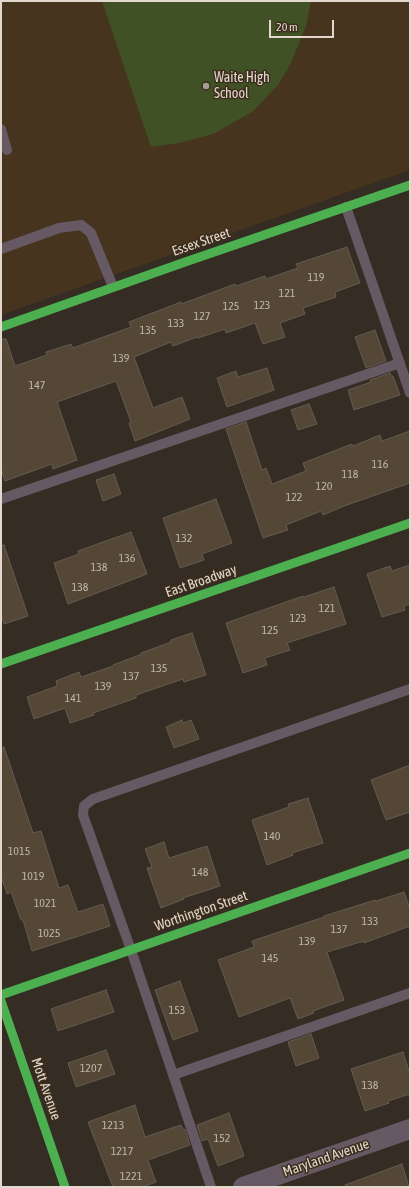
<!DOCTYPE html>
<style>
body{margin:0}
#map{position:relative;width:411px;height:1188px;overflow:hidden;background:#352c23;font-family:"Asap Condensed",sans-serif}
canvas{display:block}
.frame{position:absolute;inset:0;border:2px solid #e2d8cd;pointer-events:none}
.scale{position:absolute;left:269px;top:20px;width:65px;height:18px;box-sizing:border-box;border:2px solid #e2d8cd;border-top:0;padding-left:5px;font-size:12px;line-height:14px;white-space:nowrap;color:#e2d8cd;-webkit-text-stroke:3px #3c2d1c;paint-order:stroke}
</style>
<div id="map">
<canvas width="411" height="1188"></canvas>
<div class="frame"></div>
<div class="scale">20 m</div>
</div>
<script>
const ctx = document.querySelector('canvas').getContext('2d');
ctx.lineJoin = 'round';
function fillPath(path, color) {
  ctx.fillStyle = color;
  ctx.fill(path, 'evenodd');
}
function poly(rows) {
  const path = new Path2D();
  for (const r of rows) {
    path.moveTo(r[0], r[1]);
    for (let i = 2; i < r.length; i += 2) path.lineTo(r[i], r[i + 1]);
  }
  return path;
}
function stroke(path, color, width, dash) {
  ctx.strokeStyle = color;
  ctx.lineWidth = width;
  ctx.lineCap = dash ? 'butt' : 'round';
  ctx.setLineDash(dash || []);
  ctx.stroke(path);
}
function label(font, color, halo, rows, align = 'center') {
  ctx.font = font + ' "Asap Condensed",sans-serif';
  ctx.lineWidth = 3;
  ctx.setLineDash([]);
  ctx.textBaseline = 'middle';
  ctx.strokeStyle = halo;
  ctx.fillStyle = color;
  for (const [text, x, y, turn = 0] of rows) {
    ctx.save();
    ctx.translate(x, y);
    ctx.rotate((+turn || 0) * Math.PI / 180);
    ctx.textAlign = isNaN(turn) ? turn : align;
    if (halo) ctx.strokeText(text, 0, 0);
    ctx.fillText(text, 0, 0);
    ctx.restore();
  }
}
const built = poly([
 [1,1,410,1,410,170,1,315]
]);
const green = poly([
 [102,1,311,1,306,26,291,63,278,85,252,112,213,134,179,143,151,147]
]);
const building = poly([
 [347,247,360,283,335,292,336,297,303,308,305,314,280,323,285,337,263,344,255,323,226,333,225,329,198,338,197,337,173,346,171,342,134,357,153,408,182,397,190,419,135,441,129,423,131,422,116,381,57,402,77,460,53,469,52,464,5,481,1,469,1,339,6,339,15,366,47,355,46,352,71,344,73,348,131,327,129,322,181,302,181,304,235,284,236,286,265,276,266,279,298,268,296,264,347,247],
 [375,330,386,361,366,368,355,337,375,330],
 [267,368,274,390,227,407,217,378,236,371,238,377,267,368],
 [390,373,391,376,393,376,400,395,354,410,348,390,371,382,370,380,390,373],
 [309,404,317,424,298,430,291,410,309,404],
 [246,422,262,470,266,468,272,484,306,471,303,463,352,444,353,446,380,435,382,441,410,431,410,483,344,506,323,515,321,511,286,525,288,530,263,538,226,429,246,422],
 [114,474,121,494,103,501,96,480,114,474],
 [216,499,232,543,202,554,204,560,180,568,163,518,216,499],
 [131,532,147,574,68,604,54,563,79,554,78,551,131,532],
 [4,545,28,616,4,624,1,614,1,546,4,545],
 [410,565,410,604,404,606,405,610,382,617,367,574,390,566,392,571,410,565],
 [334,587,346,624,287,643,290,650,265,658,267,665,243,673,226,623,303,596,304,597,334,587],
 [192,633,206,675,184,682,183,679,136,695,136,698,93,713,94,715,70,723,65,708,34,719,27,697,57,686,56,681,79,672,81,677,113,666,113,665,142,654,141,653,171,642,171,640,192,633],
 [182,720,183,723,191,720,199,739,174,748,166,727,182,720],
 [4,747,33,833,41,831,59,888,68,885,78,912,103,904,110,926,32,951,23,920,21,920,11,892,7,894,1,876,1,748,4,747],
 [410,765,410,812,386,820,371,780,410,765],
 [308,798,323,843,292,853,293,855,267,865,252,820,289,807,288,804,308,798],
 [164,842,169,858,207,846,220,886,183,898,184,899,161,908,147,868,152,867,145,849,164,842],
 [404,892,410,909,410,926,364,943,364,941,327,952,344,1000,313,1011,314,1013,298,1019,290,998,239,1017,218,960,254,947,252,941,324,917,324,916,375,900,376,901,404,892],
 [180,981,198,1031,173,1040,155,990,180,981],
 [106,990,114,1012,58,1031,51,1009,106,990],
 [311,1034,319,1058,296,1066,288,1042,311,1034],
 [106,1050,115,1074,76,1087,68,1063,106,1050],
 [403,1052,410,1074,410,1094,388,1101,389,1103,365,1111,351,1069,403,1052],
 [135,1105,145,1137,181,1125,183,1130,185,1129,190,1145,148,1160,156,1182,142,1187,113,1187,88,1122,135,1105],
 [229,1113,244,1156,218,1166,208,1139,202,1141,197,1125,229,1113],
 [402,1164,409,1187,345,1187,345,1185,402,1164]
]);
const lane = poly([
 [1,129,7,150],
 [346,207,410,393],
 [1,249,59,228,81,225,91,233,113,287],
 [1,499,400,363],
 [173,1075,410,993],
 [211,1187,131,950,83,815,84,806,93,799,410,689]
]);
const street = poly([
 [243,1187,410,1129]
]);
const fast = poly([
 [1,327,188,261,410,185],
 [1,664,410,523],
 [1,995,410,853],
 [1,1001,65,1187]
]);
const markers = [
 [206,86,4,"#a59c92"]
];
const numberNames = [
 ["119",316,277],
 ["121",287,293],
 ["123",262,305],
 ["125",231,306],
 ["127",202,316],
 ["133",176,323],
 ["135",148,330],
 ["139",121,358],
 ["147",37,385],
 ["116",380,464],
 ["118",350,474],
 ["120",324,486],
 ["122",294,497],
 ["132",184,538],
 ["136",127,558],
 ["138",99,567],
 ["138",80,587],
 ["121",327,608],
 ["123",298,618],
 ["125",270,630],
 ["135",159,668],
 ["137",131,676],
 ["139",103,686],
 ["141",73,698],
 ["140",272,836],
 ["1015",19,851],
 ["148",200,872],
 ["1019",33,876],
 ["1021",45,903],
 ["133",370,921],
 ["137",339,929],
 ["1025",49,933],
 ["139",307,941],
 ["145",270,958],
 ["153",177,1010],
 ["1207",91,1068],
 ["138",370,1085],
 ["1213",113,1125],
 ["152",222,1138],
 ["1217",122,1151],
 ["1221",131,1176]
];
const poiNames = [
 ["Waite High",214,78],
 ["School",214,94]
];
const streetNames = [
 ["Essex Street",201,242,-19],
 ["East Broadway",201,581,-19],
 ["Worthington Street",201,911,-19],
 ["Mott Avenue",46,1089,71],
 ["Maryland Avenue",326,1158,-19]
];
fillPath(built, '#46341f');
fillPath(green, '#405125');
fillPath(building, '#544736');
stroke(building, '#635b53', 1);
stroke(lane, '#675964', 10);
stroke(street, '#675964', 20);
stroke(fast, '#4caf50', 9);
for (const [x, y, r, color] of markers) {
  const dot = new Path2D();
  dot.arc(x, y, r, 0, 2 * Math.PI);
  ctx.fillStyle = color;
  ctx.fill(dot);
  stroke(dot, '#3c2d1c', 1.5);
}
label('12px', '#beb4a7', null, numberNames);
label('14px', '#e2d8cd', '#3c2d1c', poiNames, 'left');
label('14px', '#e2d8cd', '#3c2d1c', streetNames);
</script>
